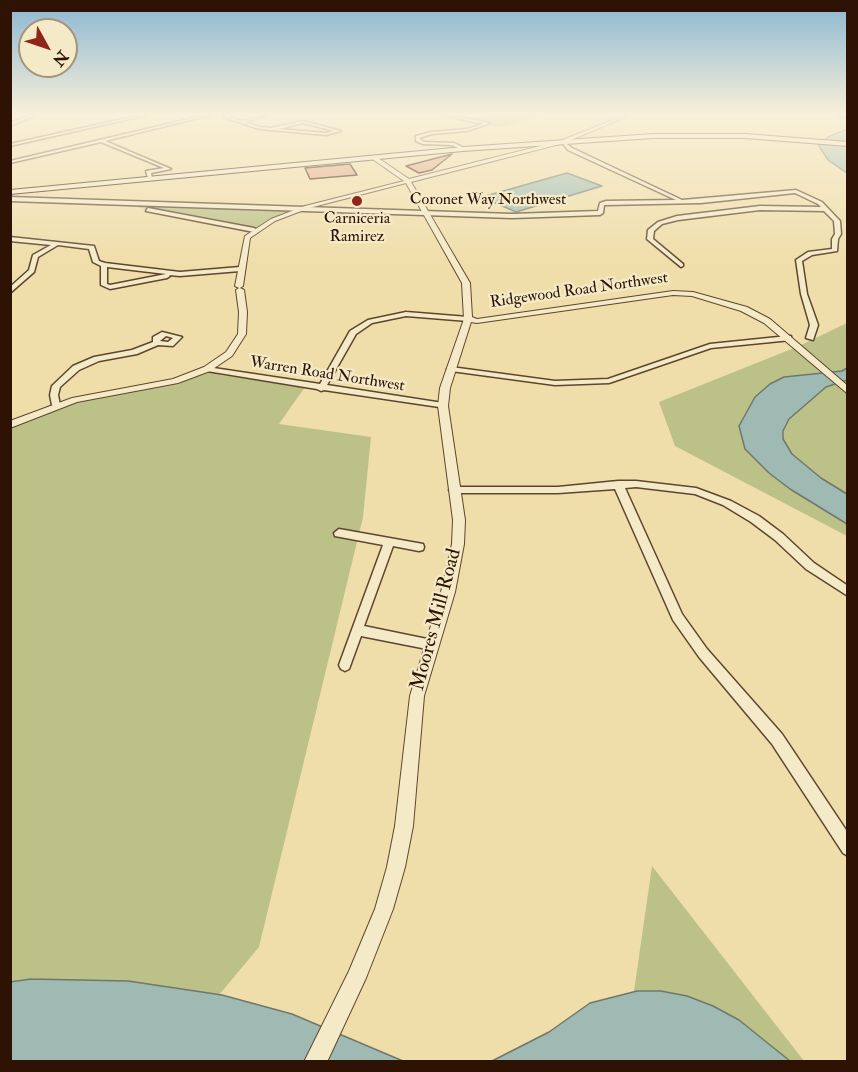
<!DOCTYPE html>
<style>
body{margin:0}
#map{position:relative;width:858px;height:1072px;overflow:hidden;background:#f0deaa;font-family:"IM FELL Double Pica",serif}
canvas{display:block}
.frame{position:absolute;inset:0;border:12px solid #2e1304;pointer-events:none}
.north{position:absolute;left:18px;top:18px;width:60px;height:60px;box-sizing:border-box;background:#f5eac8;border:2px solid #a5947a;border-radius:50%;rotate:130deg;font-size:16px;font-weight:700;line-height:24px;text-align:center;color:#2e1304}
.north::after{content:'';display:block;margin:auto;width:21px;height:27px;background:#8f2418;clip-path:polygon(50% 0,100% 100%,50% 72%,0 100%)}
</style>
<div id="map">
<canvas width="858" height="1072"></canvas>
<div class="frame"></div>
<div class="north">N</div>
</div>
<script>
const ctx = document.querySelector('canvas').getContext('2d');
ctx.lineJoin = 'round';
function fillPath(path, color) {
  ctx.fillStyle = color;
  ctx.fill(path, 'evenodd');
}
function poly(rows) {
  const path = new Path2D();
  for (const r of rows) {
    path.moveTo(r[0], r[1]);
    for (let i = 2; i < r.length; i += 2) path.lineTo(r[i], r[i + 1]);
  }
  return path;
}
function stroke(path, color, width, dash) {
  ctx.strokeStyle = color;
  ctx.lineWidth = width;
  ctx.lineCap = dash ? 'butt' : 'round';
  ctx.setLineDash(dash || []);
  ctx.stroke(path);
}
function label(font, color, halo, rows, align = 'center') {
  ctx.font = font + ' "IM FELL Double Pica",serif';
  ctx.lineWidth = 4.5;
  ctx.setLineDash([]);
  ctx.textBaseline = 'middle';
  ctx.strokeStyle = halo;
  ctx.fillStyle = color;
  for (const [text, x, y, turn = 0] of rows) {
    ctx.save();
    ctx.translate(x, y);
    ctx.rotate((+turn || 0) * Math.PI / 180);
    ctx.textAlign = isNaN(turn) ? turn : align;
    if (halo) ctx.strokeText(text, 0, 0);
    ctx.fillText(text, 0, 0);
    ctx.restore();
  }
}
const green = poly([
 [484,115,544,115,500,127,467,120],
 [126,205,296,210,254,230],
 [847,323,847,536,675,446,659,402,799,346],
 [207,367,221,375,305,387,279,424,371,437,363,517,259,947,164,1061,11,1062,11,424,53,403,192,375],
 [652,866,804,1061,624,1061]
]);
const water = poly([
 [847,129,847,173,828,160,819,146,828,137,847,129],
 [567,173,602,186,516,212,482,197,567,173],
 [847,368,847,380,826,387,789,419,783,431,783,439,792,454,821,478,847,494,847,524,790,489,769,473,745,449,739,426,755,397,770,384,784,377,842,371,847,368],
 [31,979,128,981,222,995,292,1014,403,1061,11,1061,10,982,31,979],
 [637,991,661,991,687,996,713,1006,739,1020,790,1061,492,1061,549,1032,590,1003,637,991]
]);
const building = poly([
 [452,154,432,170,419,173,406,166,452,154],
 [350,164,357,175,310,179,305,168,350,164]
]);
const minor = poly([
 [31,115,36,115,10,126,10,123,31,115],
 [141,115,147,115,10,146,10,144,141,115],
 [206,115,211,115,105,141,171,169,151,173,152,179,148,178,146,171,164,168,101,142,10,163,10,161,206,115],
 [230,115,235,115,229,117,241,121,270,115,245,122,260,127,271,128,303,121,341,131,326,135,260,129,223,117,230,115],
 [303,123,334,131,326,133,279,129,303,123],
 [443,115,449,115,490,123,467,131,432,134,419,138,424,142,454,143,465,148,463,150,452,145,423,144,416,141,416,136,431,132,467,129,483,124,443,115],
 [836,115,848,116,848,118,837,116,836,115],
 [561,141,563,141,572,148,682,200,796,190,822,202,840,221,841,234,838,239,837,251,812,255,802,261,807,294,818,325,813,340,806,338,810,325,801,294,796,260,808,252,832,249,832,239,835,234,834,221,824,211,760,210,678,220,662,224,654,231,653,239,683,264,683,266,681,267,647,239,648,230,658,222,677,216,760,206,821,207,818,204,795,193,701,203,606,205,604,205,603,213,600,215,512,218,10,201,10,197,512,214,598,211,600,203,606,201,676,200,568,150,561,141],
 [148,208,254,228,257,230,254,232,146,211,148,208],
 [10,237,94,246,99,261,105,263,180,272,240,267,243,269,240,271,180,276,169,275,170,276,167,278,110,289,101,285,101,266,93,262,89,249,58,245,38,257,34,272,10,293,10,287,29,270,33,255,51,245,10,241,10,237],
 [107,267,166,274,110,285,107,284,107,267],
 [406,312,468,317,472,319,468,321,406,316,372,323,356,334,327,385,443,403,446,404,446,408,324,390,321,391,317,389,207,371,203,369,207,367,320,384,350,331,368,320,406,312],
 [162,332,182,337,173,346,158,345,137,354,99,361,79,370,60,387,58,395,60,405,59,407,56,408,52,405,50,395,52,386,73,366,94,357,132,350,153,342,153,337,162,332],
 [166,336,173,338,168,342,160,341,166,336],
 [788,336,791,336,791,340,711,348,609,383,555,385,451,371,447,369,451,367,555,381,608,379,710,344,788,336],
 [618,481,636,481,696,488,731,501,759,516,783,534,814,563,848,586,848,596,806,569,775,540,751,522,723,505,695,494,636,487,625,488,682,614,707,649,782,734,848,833,848,856,843,853,772,744,699,657,673,620,615,489,558,493,454,493,449,490,454,487,558,487,618,481],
 [339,529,423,544,424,547,423,550,419,551,393,546,364,626,432,640,436,641,438,645,436,649,432,650,361,636,349,669,345,671,341,669,339,665,383,545,335,536,334,533,339,529]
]);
const tertiary = poly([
 [625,115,630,115,564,143,411,182,470,283,472,317,477,319,673,291,693,292,747,307,770,319,848,386,848,394,764,323,741,311,692,296,673,295,477,323,471,322,450,388,448,406,465,520,464,544,455,592,424,696,413,826,405,867,393,909,366,978,327,1062,304,1062,349,971,375,909,387,867,395,826,410,696,441,592,452,544,453,520,438,406,440,388,464,319,462,283,406,183,309,208,275,221,250,238,243,286,240,288,244,290,247,312,246,334,232,356,210,371,178,383,77,402,10,428,10,421,72,398,173,379,204,367,226,352,238,334,239,312,236,290,239,288,235,286,245,236,271,219,305,206,404,181,371,158,371,156,375,156,409,179,560,141,625,115]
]);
const secondary = poly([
 [653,134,745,134,848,142,848,146,745,138,653,138,463,151,10,194,10,190,463,147,653,134]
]);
const markers = [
 [357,201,6,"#8f2418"]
];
const farStreetnames = [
 ["Coronet Way Northwest",488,201],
 ["Ridgewood Road Northwest",579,291,-8],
 ["Warren Road Northwest",327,375,9]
];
const farPoinames = [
 ["Carniceria",357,220],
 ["Ramirez",357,238]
];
const streetNames = [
 ["Moores Mill Road",437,620,-75]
];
fillPath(green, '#bbc187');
fillPath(water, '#9ebab2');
stroke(water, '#71776c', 1.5);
fillPath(building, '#e3a581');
stroke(building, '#2e1304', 1.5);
stroke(minor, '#5e462e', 3);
stroke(tertiary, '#5e462e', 2);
stroke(secondary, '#2e1304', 2);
fillPath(minor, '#f5eac8');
fillPath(tertiary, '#f5eac8');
fillPath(secondary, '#f5eac8');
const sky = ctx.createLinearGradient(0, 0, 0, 265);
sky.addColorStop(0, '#8ab6d2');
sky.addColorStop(0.43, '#f8f0d9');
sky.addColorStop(1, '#f8f0d900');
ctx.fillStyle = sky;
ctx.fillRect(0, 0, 858, 265);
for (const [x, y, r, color] of markers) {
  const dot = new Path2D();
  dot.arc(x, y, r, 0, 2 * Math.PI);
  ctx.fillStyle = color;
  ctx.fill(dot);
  stroke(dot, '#f5eac8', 2);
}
label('16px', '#2e1304', '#f5eac8', farStreetnames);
label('16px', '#2e1304', '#f5eac8', farPoinames);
label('20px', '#2e1304', '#f5eac8', streetNames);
</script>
